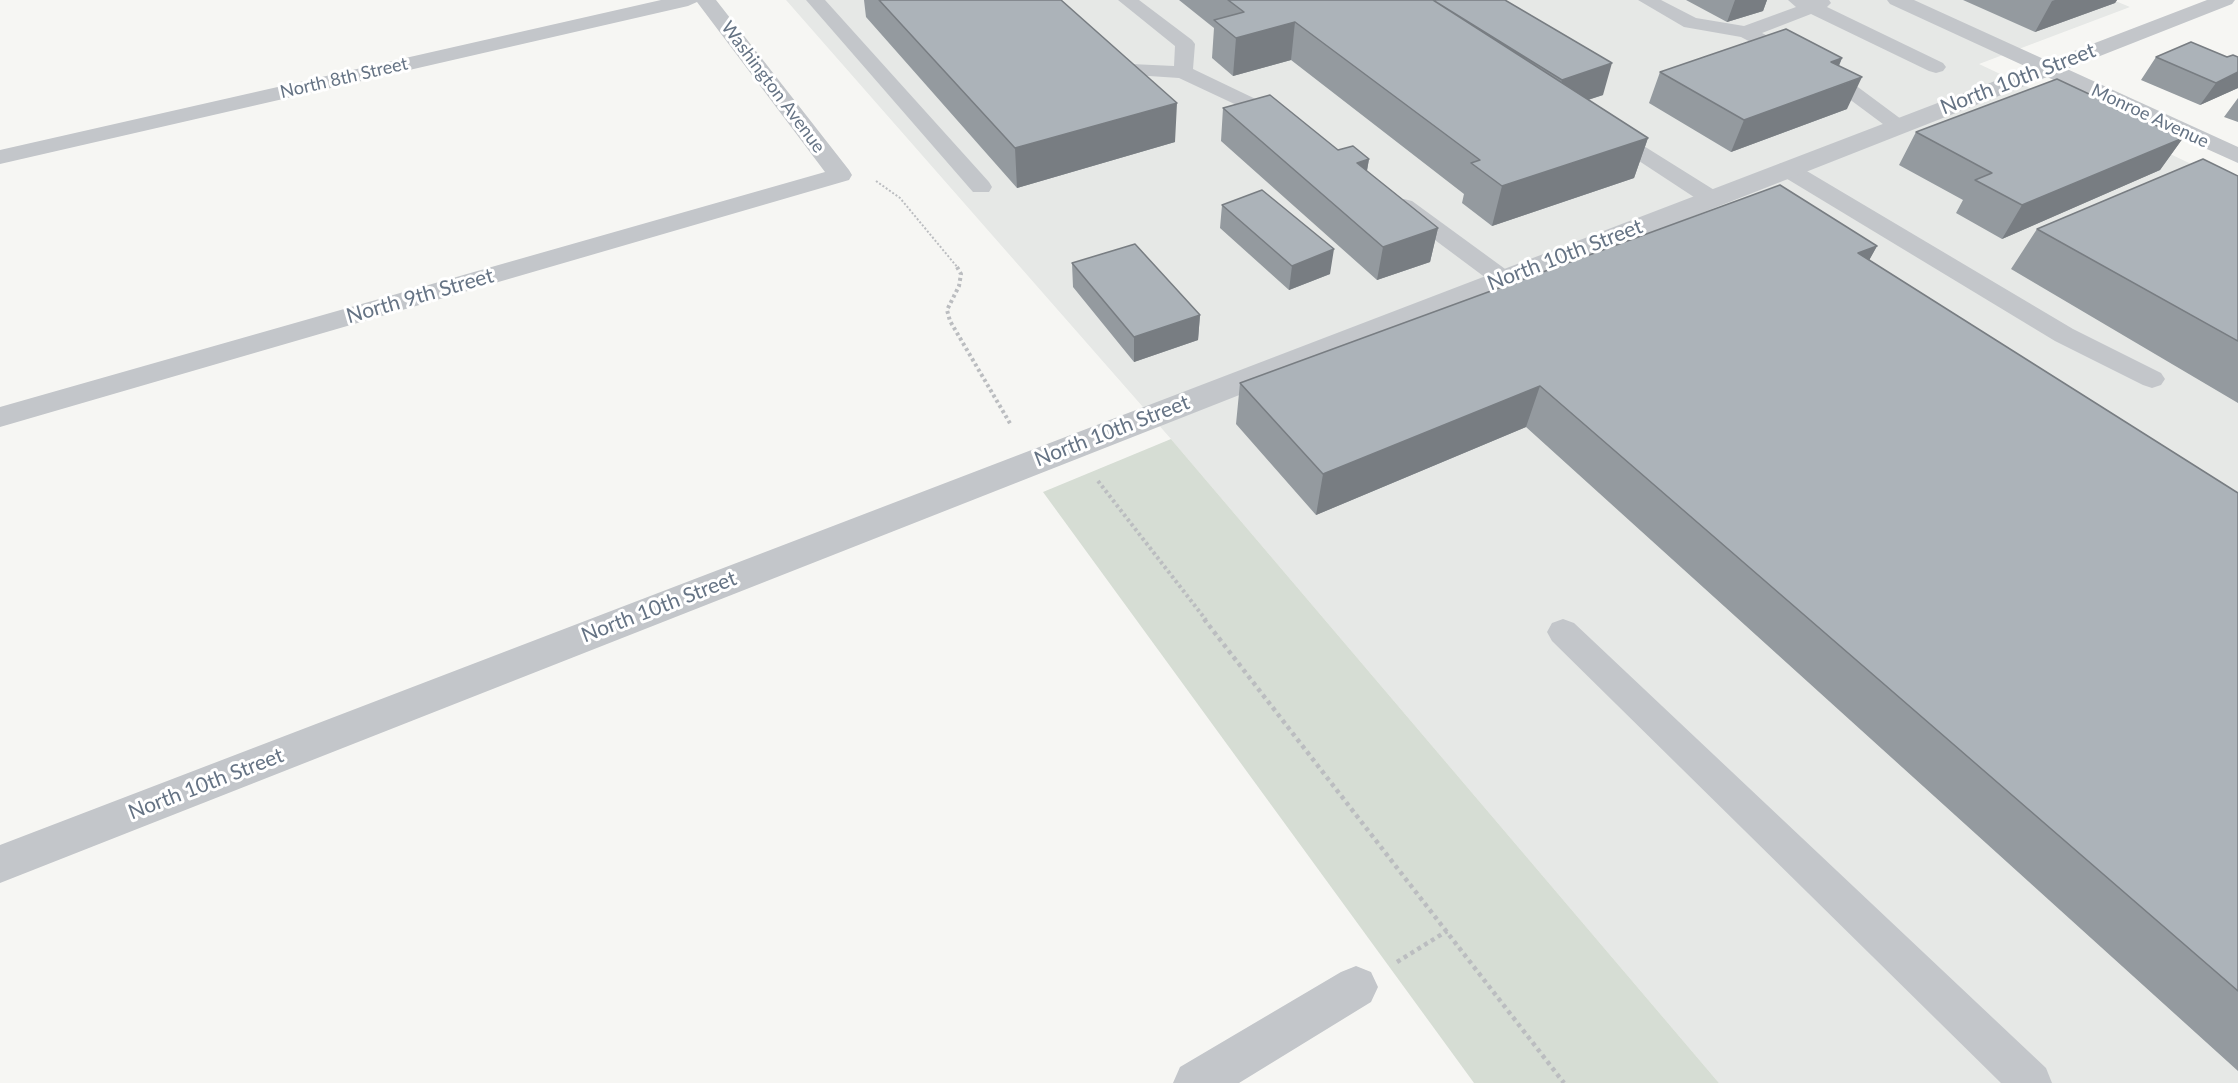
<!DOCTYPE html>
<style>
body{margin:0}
canvas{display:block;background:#f6f6f3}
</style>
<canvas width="2238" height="1083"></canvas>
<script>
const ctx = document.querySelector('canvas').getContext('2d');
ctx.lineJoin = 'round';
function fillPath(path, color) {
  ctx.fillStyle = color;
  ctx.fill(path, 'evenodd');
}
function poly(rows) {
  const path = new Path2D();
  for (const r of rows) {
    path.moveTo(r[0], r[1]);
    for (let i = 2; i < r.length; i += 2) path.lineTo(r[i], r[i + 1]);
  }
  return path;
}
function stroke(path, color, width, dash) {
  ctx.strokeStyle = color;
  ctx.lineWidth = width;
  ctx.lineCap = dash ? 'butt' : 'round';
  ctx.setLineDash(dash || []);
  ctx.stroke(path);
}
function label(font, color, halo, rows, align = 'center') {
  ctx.font = font + ' Lato,sans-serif';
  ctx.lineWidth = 6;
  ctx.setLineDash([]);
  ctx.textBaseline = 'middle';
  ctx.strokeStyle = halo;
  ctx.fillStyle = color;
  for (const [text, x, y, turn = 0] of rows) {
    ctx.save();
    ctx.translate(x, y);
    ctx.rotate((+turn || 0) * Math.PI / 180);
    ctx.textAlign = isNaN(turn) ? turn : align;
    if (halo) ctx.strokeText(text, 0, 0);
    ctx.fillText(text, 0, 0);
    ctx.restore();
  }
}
const built = poly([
 [786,0,2113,0,2130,7,1979,64,2238,186,2238,1083,1719,1083,1171,439]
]);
const green = poly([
 [1171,439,1719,1083,1474,1083,1043,492]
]);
const pathFar2 = poly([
 [876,181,900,198,958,268]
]);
const pathFar1 = poly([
 [957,267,961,274,959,286,947,310,950,321,1011,425],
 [1098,481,1206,620]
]);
const path = poly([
 [1204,619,1564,1083],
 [1397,962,1447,931]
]);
const lane = poly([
 [806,0,825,0,989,182,992,187,989,192,973,192,806,0],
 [1118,0,1139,0,1192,40,1195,44,1193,69,1289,115,1292,119,1289,123,1275,123,1179,78,1119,74,1099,58,1096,54,1099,50,1113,50,1131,64,1174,66,1175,46,1118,0],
 [1638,0,1661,0,1696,18,1744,26,1796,7,1788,0,1829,0,1831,3,1827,7,1943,63,1946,67,1943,71,1936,73,1929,71,1811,14,1762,33,1839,73,1905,122,1908,126,1905,130,1898,132,1891,130,1825,81,1741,37,1684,27,1638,0],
 [1608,126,1615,128,1719,193,1722,198,1719,203,1703,203,1601,136,1597,132,1601,128,1608,126],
 [1787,162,1795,164,2073,329,2161,373,2165,379,2161,385,2152,388,2143,385,2055,341,1779,174,1776,169,1779,164,1787,162],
 [1404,199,1412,201,1512,274,1515,279,1512,284,1503,286,1494,284,1396,211,1393,206,1396,201,1404,199],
 [1563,619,1574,623,2046,1068,2052,1083,2001,1083,1552,641,1547,632,1552,623,1563,619]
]);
const street = poly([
 [661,0,716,0,849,170,852,175,849,180,0,427,0,407,825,172,697,2,688,6,0,164,0,150,661,0],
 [1887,0,1914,0,2048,61,2207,0,2235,0,2232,4,2067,69,2238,147,2238,163,2047,77,0,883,0,845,2029,68,1890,4,1887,0],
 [1356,966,1371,972,1378,987,1371,1002,1239,1083,1173,1083,1180,1067,1341,972,1356,966]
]);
const wall = poly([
 [864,0,1061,0,1175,142,1017,188,866,17],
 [1179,0,1505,0,1603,95,1588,100,1648,138,1634,178,1492,226,1462,203,1464,194,1291,60,1233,76,1212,58,1214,28],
 [1686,0,1767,0,1763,11,1727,22],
 [1963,0,2117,0,2115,3,2035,32],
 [2156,57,2238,57,2238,88,2200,105,2141,80],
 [1842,58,1839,66,1847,109,1731,152,1649,103,1660,72],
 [2238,98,2238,122,2224,117],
 [1223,108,1338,150,1369,159,1367,171,1438,228,1430,262,1377,280,1221,141],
 [1916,132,2183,138,2160,170,2002,239,1956,213,1963,200,1899,165],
 [2238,176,2238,403,2011,269,2037,229],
 [1222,205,1330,274,1289,290,1220,228],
 [1877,246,1869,260,2238,493,2238,1071,1526,427,1316,515,1236,424,1240,383],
 [1072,263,1200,315,1198,340,1134,362,1073,287]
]);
const shadedWall = poly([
 [1735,0,1767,0,1763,11,1727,22],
 [2055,0,2117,0,2115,3,2035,32,2052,1],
 [1295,22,1291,60,1233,76,1236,38],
 [1842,58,1828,90,1862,77,1847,109,1731,152,1744,120,1831,62],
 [1612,63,1603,95,1553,111,1562,80],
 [2238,72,2238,88,2200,105,2216,83],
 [1177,103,1175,142,1017,188,1015,148],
 [1648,138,1634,178,1492,226,1502,186],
 [2183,138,2160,170,2002,239,2022,205],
 [1369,159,1363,192,1357,163],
 [1438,228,1430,262,1377,280,1383,247],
 [1877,246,1855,286,1858,253],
 [1334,249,1330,274,1289,290,1292,266],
 [1200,315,1198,340,1134,362,1134,337],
 [1540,386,1526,427,1316,515,1323,474]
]);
const building = poly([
 [879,0,1061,0,1177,103,1015,148,879,0],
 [1228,0,1433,0,1648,138,1502,186,1471,163,1480,160,1295,22,1236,38,1214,20,1244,12,1228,0],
 [1433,0,1505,0,1612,63,1562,80,1433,0],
 [1786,29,1842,58,1831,62,1862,77,1744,120,1660,72,1786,29],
 [2191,42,2227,57,2233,55,2238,57,2238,72,2216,83,2156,57,2191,42],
 [2057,79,2183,138,2022,205,1975,180,1992,173,1916,132,2057,79],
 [1270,95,1338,150,1353,146,1369,159,1357,163,1438,228,1383,247,1223,108,1270,95],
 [2203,159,2238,176,2238,341,2037,229,2203,159],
 [1780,185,1877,246,1858,253,2238,493,2238,991,1540,386,1323,474,1240,383,1780,185],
 [1262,190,1334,249,1292,266,1222,205,1262,190],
 [1135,244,1200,315,1134,337,1072,263,1135,244]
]);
const farStreetnames = [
 ["North 8th Street",344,78,-13],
 ["Washington Avenue",773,87,53],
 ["Monroe Avenue",2150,116,25]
];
const streetNames = [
 ["North 10th Street",2018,79,-21],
 ["North 10th Street",1565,255,-21],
 ["North 9th Street",420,296,-16],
 ["North 10th Street",1112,431,-21],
 ["North 10th Street",659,607,-21],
 ["North 10th Street",206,784,-21]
];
fillPath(built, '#e6e8e6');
fillPath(green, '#d6ddd4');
stroke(pathFar2, '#bbbdc0', 2, [2, 2]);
stroke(pathFar1, '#bbbdc0', 4, [3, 3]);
stroke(path, '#bbbdc0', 4.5, [4, 4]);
fillPath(lane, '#c3c6ca');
fillPath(street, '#c3c6ca');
fillPath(wall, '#949a9f');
fillPath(shadedWall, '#787d82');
fillPath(building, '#acb3b9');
stroke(building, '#787d82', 1.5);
label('18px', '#657384', '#fff', farStreetnames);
label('21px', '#657384', '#fff', streetNames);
</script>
